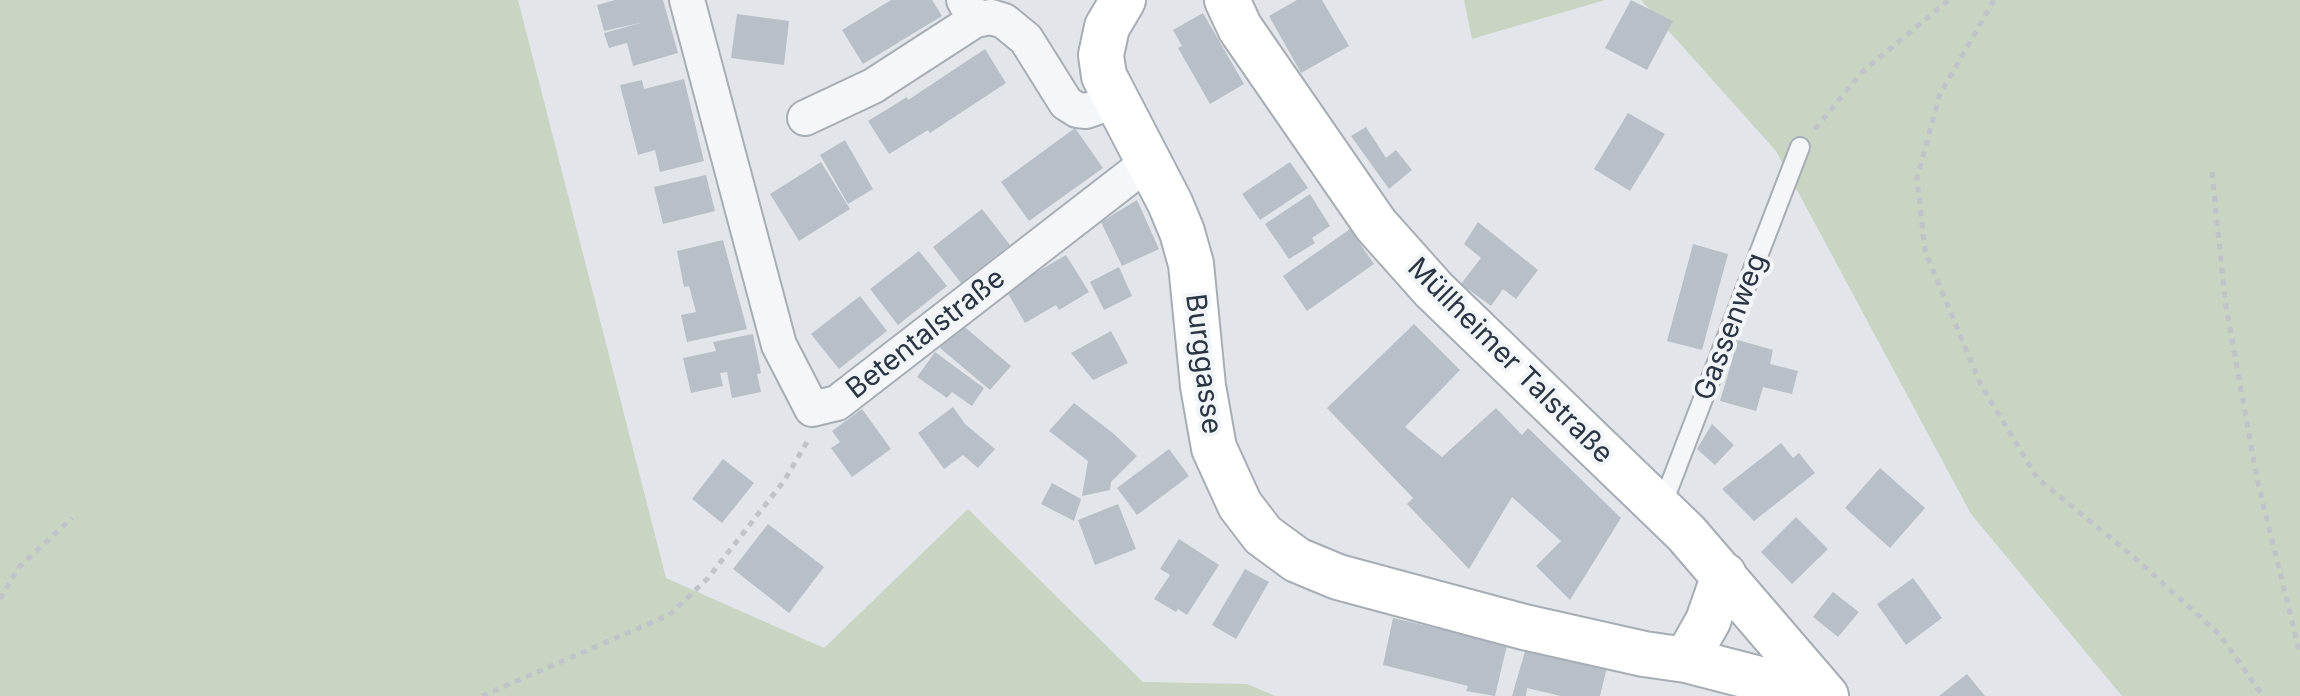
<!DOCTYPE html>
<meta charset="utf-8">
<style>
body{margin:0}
canvas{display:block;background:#e2e6ea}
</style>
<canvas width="2300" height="696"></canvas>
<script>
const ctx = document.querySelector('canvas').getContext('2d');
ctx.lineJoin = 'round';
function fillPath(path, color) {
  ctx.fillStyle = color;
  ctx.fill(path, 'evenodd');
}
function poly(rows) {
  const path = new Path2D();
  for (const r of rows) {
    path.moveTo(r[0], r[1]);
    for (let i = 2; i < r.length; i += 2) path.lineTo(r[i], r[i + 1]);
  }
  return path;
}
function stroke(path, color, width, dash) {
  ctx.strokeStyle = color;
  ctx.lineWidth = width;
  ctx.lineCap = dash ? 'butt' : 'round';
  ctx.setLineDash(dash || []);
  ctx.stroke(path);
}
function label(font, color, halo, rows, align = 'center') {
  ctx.font = font + ' Inter,sans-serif';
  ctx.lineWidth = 8;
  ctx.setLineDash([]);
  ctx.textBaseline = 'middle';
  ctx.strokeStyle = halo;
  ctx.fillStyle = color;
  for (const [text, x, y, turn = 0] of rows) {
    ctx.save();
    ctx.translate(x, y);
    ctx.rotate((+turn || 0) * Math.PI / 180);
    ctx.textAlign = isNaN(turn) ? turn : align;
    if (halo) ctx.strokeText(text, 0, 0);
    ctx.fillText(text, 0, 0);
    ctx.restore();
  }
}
const green = poly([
 [0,0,518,0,666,578,824,648,968,509,1143,682,1247,684,1275,696,0,696],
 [1464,0,1605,0,1472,39],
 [1641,0,2300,0,2300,696,2122,696,1971,514,1776,151]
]);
const building = poly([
 [615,0,663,0,678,53,633,66,627,43,609,48,604,33,644,22,604,31,597,5],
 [891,0,932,0,942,16,863,64,842,30],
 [1297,0,1322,0,1349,46,1301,73,1269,16],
 [1631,0,1673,21,1647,70,1605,48],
 [1203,13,1244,84,1210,104,1178,48,1182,46,1173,30],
 [737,14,789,21,784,65,731,58],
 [985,49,1006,83,930,133,928,130,889,154,868,121,907,97,908,100],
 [684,79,704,161,660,172,655,150,638,155,620,85,642,80,644,89],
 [1628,113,1665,134,1630,191,1594,169],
 [1366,127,1386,158,1396,150,1412,170,1389,189,1351,136],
 [1075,128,1103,168,1029,221,1001,182],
 [845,140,873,189,848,204,820,155],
 [821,162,850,209,799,241,770,194],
 [1290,162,1308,188,1260,220,1242,194],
 [706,175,715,211,663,224,654,187],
 [1310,194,1330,226,1312,238,1315,243,1289,259,1265,224],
 [1137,200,1159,249,1122,266,1101,222],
 [982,209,1010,245,961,283,933,247],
 [1478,222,1538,270,1516,299,1503,289,1491,306,1461,284,1481,258,1464,244],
 [1350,229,1374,264,1307,311,1283,276],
 [723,240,747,329,687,342,681,315,696,312,689,286,684,287,677,251],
 [1693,244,1728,254,1702,350,1667,341],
 [919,251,947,286,898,325,870,289],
 [1066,255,1089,292,1059,310,1056,305,1025,323,1006,290],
 [1119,267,1132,296,1104,310,1090,282],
 [860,296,887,331,839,369,811,334],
 [961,324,1011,366,990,390,940,348],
 [1414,324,1460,370,1405,427,1442,457,1496,408,1522,435,1528,428,1621,518,1570,600,1536,566,1561,541,1512,497,1469,569,1407,504,1413,498,1327,408],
 [1111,331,1128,363,1093,380,1071,353],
 [753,334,761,373,757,374,761,392,732,398,727,372,720,373,723,386,691,393,683,358,716,351,713,342],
 [1738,340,1773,350,1770,364,1798,371,1792,394,1763,387,1756,411,1720,401],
 [935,352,984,388,972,406,952,392,947,398,917,377],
 [1074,403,1114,434,1137,456,1111,482,1110,490,1082,496,1088,461,1049,431],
 [953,407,965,424,995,449,978,468,963,455,944,469,918,433],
 [862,409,891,449,852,477,831,448,840,442,832,431],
 [1712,424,1734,445,1715,465,1697,449],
 [1781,443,1793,458,1799,453,1815,473,1754,521,1722,489],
 [1169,449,1189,476,1137,515,1117,488],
 [723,459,754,483,722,523,692,499],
 [1880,468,1925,508,1890,548,1845,508],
 [1052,483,1081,499,1074,521,1041,504],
 [1118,504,1136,549,1095,565,1078,520],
 [1796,517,1828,549,1792,584,1761,552],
 [768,524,824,567,789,613,733,569],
 [1179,539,1219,565,1187,615,1178,609,1176,612,1154,599,1170,575,1160,569],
 [1245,569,1269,582,1236,639,1212,625],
 [1913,578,1942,618,1906,645,1877,604],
 [1833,592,1859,612,1838,637,1813,617],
 [1393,618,1507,645,1495,696,1466,691,1468,686,1383,665],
 [1526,648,1607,667,1600,696,1561,696,1527,688,1526,696,1512,696],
 [1967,674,1985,696,1939,696]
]);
const path = poly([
 [1994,0,1940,94,1917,178,1925,251,1980,383,2037,478,2135,558,2219,634,2263,696],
 [1815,129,1862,72,1949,0],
 [2212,172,2225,300,2257,479,2300,654],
 [0,599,19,567,72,518],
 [482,696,669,615,708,578,784,481,807,442]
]);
const lane = poly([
 [1661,508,1800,147]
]);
const street = poly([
 [687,0,779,345,812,409,837,403,1147,163],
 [964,0,975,20,991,17,1004,21,1026,39,1066,103,1077,110,1086,111,1115,101],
 [805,118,873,86,975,20]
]);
const secondary = poly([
 [1123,0,1107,27,1101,55,1104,76,1170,203,1182,232,1191,264,1203,386,1214,448,1240,505,1263,535,1297,560,1338,577,1524,627,1644,654,1686,660,1826,696],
 [1227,0,1240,28,1376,225,1434,290,1686,533,1826,696],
 [1686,660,1708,621,1724,575]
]);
const streetNames = [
 ["Gassenweg",1731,327,-69],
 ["Betentalstraße",926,334,-38],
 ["Müllheimer Talstraße",1510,361,45],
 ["Burggasse",1203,364,83]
];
fillPath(green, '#c9d4c3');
fillPath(building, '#b9bfc7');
stroke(lane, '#a7adb4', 22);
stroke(street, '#a7adb4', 38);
stroke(secondary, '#a7adb4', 48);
stroke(path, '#c0c4c9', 5, [6, 6]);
stroke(lane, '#f5f6f9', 18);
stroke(street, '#f5f6f9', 34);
stroke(secondary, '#fff', 44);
label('28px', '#2a3442', '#f2f5f8', streetNames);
</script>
